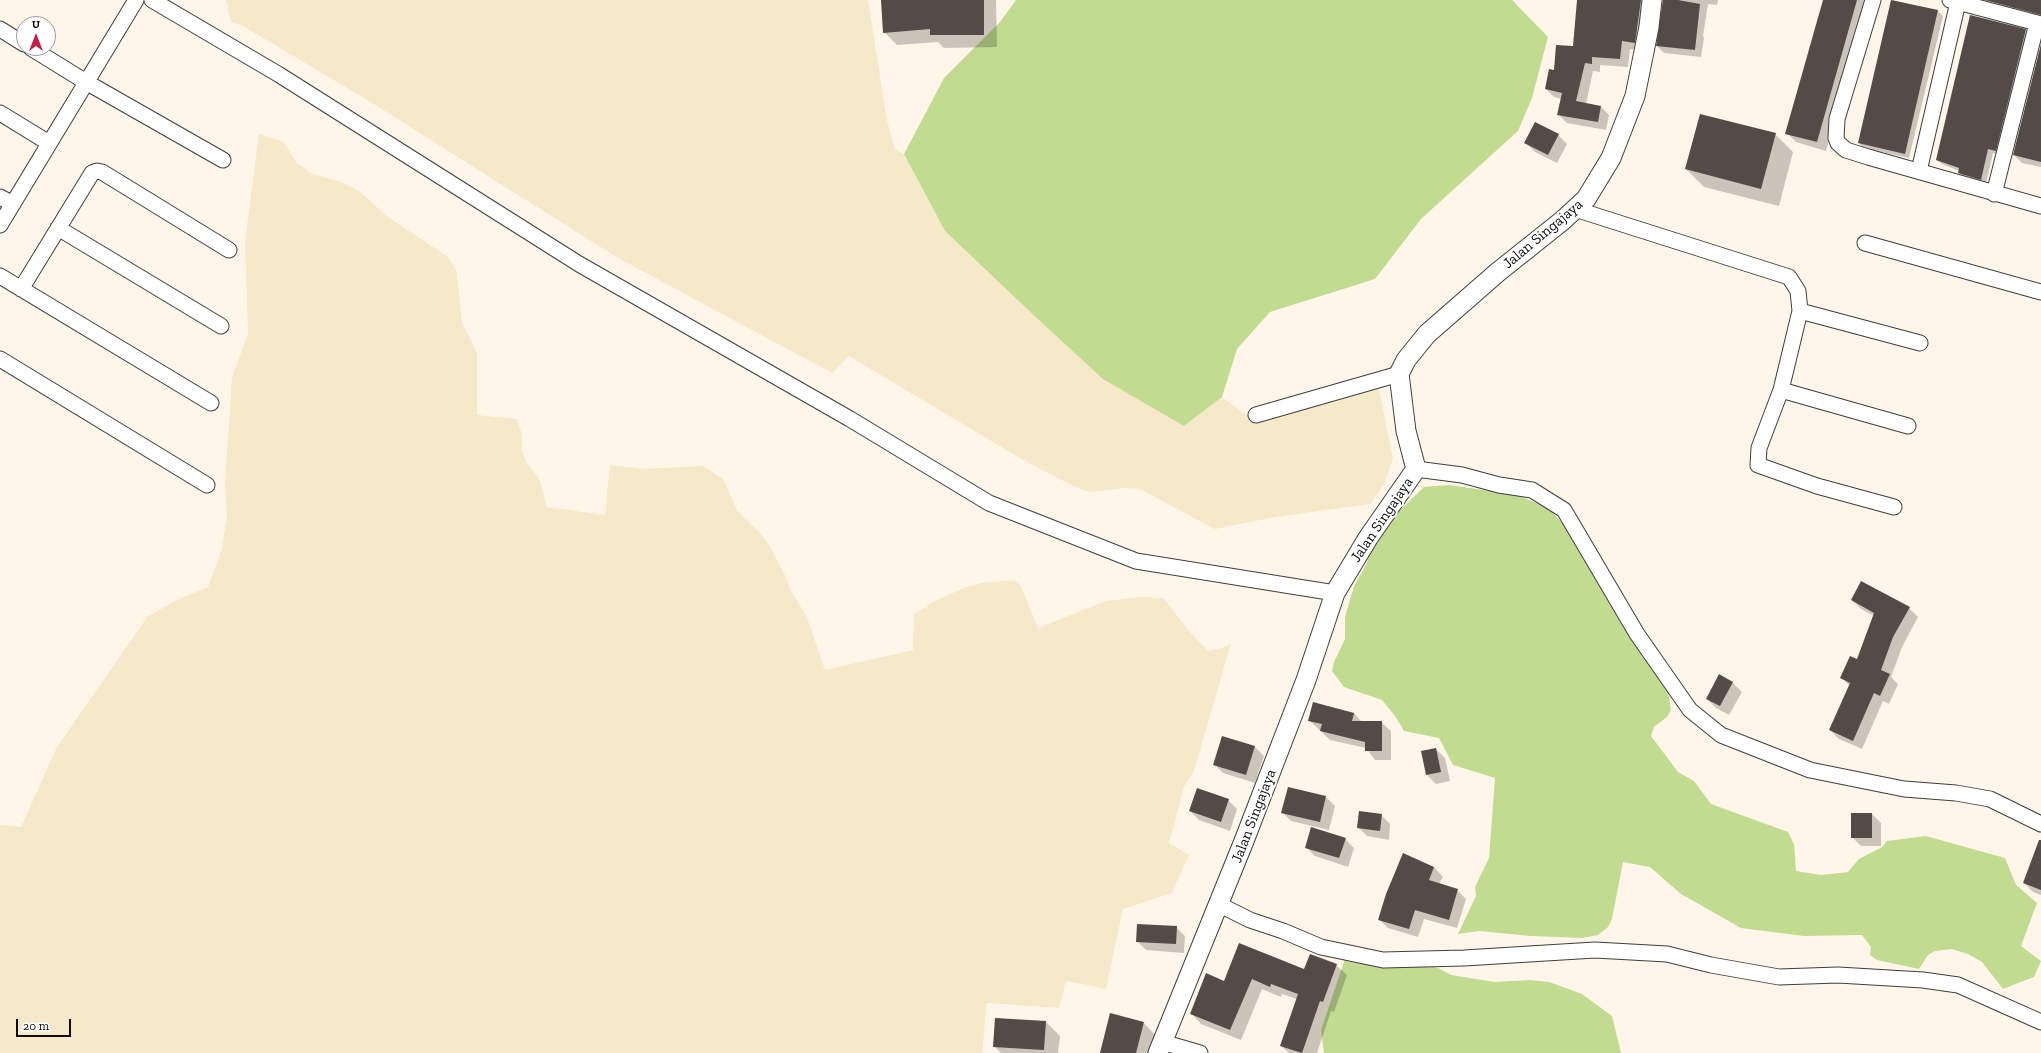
<!DOCTYPE html>
<style>
body{margin:0}
#map{position:relative;width:2041px;height:1053px;overflow:hidden;background:#fff6e9;font-family:"Zilla Slab",serif}
canvas{display:block}
.north{position:absolute;left:16px;top:16px;width:40px;height:40px;box-sizing:border-box;background:#fff;border:1px solid #9d9d9d;border-radius:50%;rotate:0deg;font-size:11px;font-weight:700;line-height:16px;text-align:center;color:#0b0b0b}
.north::after{content:'';display:block;margin:auto;width:14px;height:18px;background:#c01f47;clip-path:polygon(50% 0,100% 100%,50% 72%,0 100%)}
.scale{position:absolute;left:16px;top:1019px;width:55px;height:18px;box-sizing:border-box;border:2px solid #0b0b0b;border-top:0;padding-left:5px;font-size:12px;line-height:14px;white-space:nowrap;color:#0b0b0b;-webkit-text-stroke:3px #fff;paint-order:stroke}
</style>
<div id="map">
<canvas width="2041" height="1053"></canvas>
<div class="north">U</div>
<div class="scale">20 m</div>
</div>
<script>
const ctx = document.querySelector('canvas').getContext('2d');
ctx.lineJoin = 'round';
function fillPath(path, color) {
  ctx.fillStyle = color;
  ctx.fill(path, 'evenodd');
}
function poly(rows) {
  const path = new Path2D();
  for (const r of rows) {
    path.moveTo(r[0], r[1]);
    for (let i = 2; i < r.length; i += 2) path.lineTo(r[i], r[i + 1]);
  }
  return path;
}
function stroke(path, color, width, dash) {
  ctx.strokeStyle = color;
  ctx.lineWidth = width;
  ctx.lineCap = dash ? 'butt' : 'round';
  ctx.setLineDash(dash || []);
  ctx.stroke(path);
}
function label(font, color, halo, rows, align = 'center') {
  ctx.font = font + ' "Zilla Slab",serif';
  ctx.lineWidth = 4;
  ctx.setLineDash([]);
  ctx.textBaseline = 'middle';
  ctx.strokeStyle = halo;
  ctx.fillStyle = color;
  for (const [text, x, y, turn = 0] of rows) {
    ctx.save();
    ctx.translate(x, y);
    ctx.rotate((+turn || 0) * Math.PI / 180);
    ctx.textAlign = isNaN(turn) ? turn : align;
    if (halo) ctx.strokeText(text, 0, 0);
    ctx.fillText(text, 0, 0);
    ctx.restore();
  }
}
const farmland = poly([
 [226,0,868,0,887,121,895,149,904,154,945,231,1184,426,1222,397,1252,419,1378,384,1393,459,1384,484,1370,504,1275,517,1215,529,1140,489,1123,488,1090,492,1073,486,1018,457,849,356,832,373,618,258,369,101,243,26,231,22],
 [259,134,284,142,296,162,310,173,343,183,359,191,388,217,448,257,457,272,462,323,477,352,477,415,517,419,522,435,522,452,528,465,539,478,547,507,605,515,610,465,643,469,703,466,723,479,738,512,760,533,770,547,785,575,791,591,807,617,825,670,913,650,914,614,937,600,964,588,981,583,1015,580,1021,586,1038,628,1106,601,1140,597,1163,598,1191,633,1208,651,1222,648,1231,643,1194,771,1184,787,1169,843,1189,855,1172,893,1123,909,1106,989,1066,981,1059,1008,987,1003,982,1053,0,1053,0,825,21,827,57,747,148,616,179,599,208,587,222,549,227,516,225,483,232,377,248,334,245,241]
]);
const forest = poly([
 [1016,0,1512,0,1548,37,1532,98,1518,131,1421,219,1375,279,1270,312,1237,349,1222,397,1184,426,1103,379,1040,321,945,231,904,154,944,78,1000,22],
 [1449,485,1518,495,1549,509,1567,528,1667,686,1671,710,1667,717,1654,727,1651,736,1678,772,1694,781,1711,804,1788,832,1794,844,1796,871,1821,875,1848,872,1859,859,1882,847,1887,841,1926,836,2005,858,2016,885,2037,903,2021,946,2041,961,2034,977,2003,989,1982,962,1968,954,1952,949,1935,951,1928,955,1919,969,1877,960,1870,955,1871,947,1862,935,1804,936,1741,928,1681,894,1650,867,1623,862,1612,919,1608,927,1598,935,1582,938,1531,936,1479,931,1458,934,1476,896,1475,887,1489,858,1495,778,1453,765,1439,738,1404,731,1395,716,1382,700,1344,687,1332,671,1334,662,1345,639,1345,617,1354,586,1367,563,1369,555,1393,517,1424,487],
 [1345,959,1354,963,1382,965,1426,965,1438,968,1451,975,1495,982,1530,980,1549,982,1582,994,1612,1016,1621,1053,1324,1053,1321,1030]
]);
const shadow = poly([
 [882,0,996,0,997,47,944,48,938,42,897,45,884,32],
 [1579,0,1647,0,1643,51,1630,49,1628,67,1600,65,1600,72,1593,71,1586,104,1601,107,1609,115,1606,130,1567,123,1558,114,1562,99,1554,97,1546,89,1554,71,1574,48],
 [1663,0,1718,0,1717,5,1708,4,1703,36,1704,38,1701,57,1664,53,1657,46],
 [1824,0,1868,0,1826,151,1796,142,1787,133],
 [1892,0,1938,11,1943,16,1909,158,1863,148,1859,143],
 [1982,0,2041,0,2041,20,2018,14,2012,8],
 [2026,30,2030,35,2000,155,1993,153,1986,184,1964,178,1959,173,1959,171,1942,164,1937,160],
 [2041,48,2041,167,2022,163,2014,155],
 [1775,134,1793,152,1779,206,1704,187,1686,169],
 [1558,135,1567,144,1557,163,1535,152,1526,143],
 [1852,600,1909,608,1918,617,1902,647,1891,677,1898,684,1889,704,1883,701,1862,749,1839,739,1830,730,1850,686,1842,678,1858,661,1874,616,1861,609],
 [1719,676,1733,683,1742,692,1729,715,1716,708,1707,699],
 [1313,703,1354,713,1362,722,1381,722,1391,731,1391,760,1375,760,1366,748,1330,740,1309,720],
 [1223,737,1255,747,1264,756,1255,783,1223,773,1214,764],
 [1436,749,1445,758,1450,781,1436,784,1427,775],
 [1326,797,1335,806,1329,830,1291,821,1282,812],
 [1228,800,1237,809,1230,831,1199,820,1190,811],
 [1872,814,1881,823,1881,846,1861,846,1852,837],
 [1381,815,1390,824,1389,840,1367,836,1358,827],
 [1345,839,1354,848,1348,867,1315,856,1306,847],
 [2041,854,2041,895,2033,892,2024,883],
 [1434,867,1443,877,1439,884,1457,890,1466,899,1457,928,1424,919,1418,937,1388,928,1379,919],
 [1176,927,1185,936,1184,953,1146,950,1137,941],
 [1336,965,1347,975,1334,1012,1331,1011,1317,1053,1289,1053,1281,1046,1297,999,1282,994,1281,997,1262,989,1241,1040,1201,1024,1191,1013,1224,982],
 [996,1019,1046,1022,1060,1036,1058,1053,1001,1053,994,1046],
 [1144,1023,1157,1037,1153,1053,1101,1053]
]);
const building = poly([
 [881,0,984,0,984,35,930,35,930,29,883,33],
 [1577,0,1641,0,1635,43,1622,41,1620,59,1592,57,1592,64,1585,63,1576,101,1601,106,1598,122,1557,115,1562,93,1545,89,1549,69,1554,70,1556,45,1573,46],
 [1663,0,1678,0,1700,4,1695,50,1656,46],
 [1823,0,1857,0,1817,142,1785,134],
 [1891,0,1938,10,1905,154,1858,143],
 [1985,0,2041,0,2041,15],
 [1970,15,2026,29,1996,151,1988,149,1981,180,1958,173,1959,168,1936,160],
 [2041,44,2041,162,2013,155],
 [1700,114,1776,133,1761,189,1685,169],
 [1535,122,1559,134,1548,155,1524,143],
 [1861,581,1910,607,1893,637,1881,670,1890,674,1880,696,1874,693,1853,741,1829,730,1850,683,1840,678,1850,656,1857,659,1874,613,1851,600],
 [1719,674,1733,682,1720,706,1706,699],
 [1313,702,1354,713,1352,721,1382,721,1382,751,1365,751,1365,742,1320,731,1322,724,1308,721],
 [1222,736,1255,746,1246,775,1213,765],
 [1436,748,1441,772,1426,775,1421,751],
 [1288,787,1326,796,1320,822,1281,813],
 [1197,788,1229,799,1221,822,1189,811],
 [1359,811,1382,814,1380,831,1357,828],
 [1851,813,1872,813,1872,838,1851,838],
 [1311,827,1346,838,1339,858,1305,848],
 [2039,840,2041,840,2041,890,2023,883],
 [1403,853,1434,867,1429,880,1458,889,1449,920,1415,910,1409,929,1378,920,1386,894],
 [1137,924,1177,926,1176,944,1136,942],
 [1239,943,1304,969,1310,954,1337,964,1323,1002,1320,1001,1302,1053,1280,1046,1298,994,1271,984,1270,987,1252,979,1230,1030,1190,1014,1206,973,1224,981],
 [1110,1013,1144,1022,1136,1053,1100,1053],
 [995,1018,1046,1021,1044,1050,993,1047]
]);
const minor = poly([
 [152,0,278,74,579,264,850,419,989,503,1136,561,1335,593],
 [1873,0,1837,119,1836,138,1838,143,1846,150,1868,157,2041,206],
 [1950,0,2041,24],
 [0,29,24,44],
 [31,48,86,82,223,160],
 [0,113,49,143],
 [1919,171,1958,2],
 [1994,194,2037,23],
 [0,197,13,204],
 [1575,209,1789,277,1798,291,1800,311,1781,390,1759,448,1758,465,1817,486,1894,507],
 [0,225,136,0],
 [58,228,221,326],
 [1865,243,2041,292],
 [0,276,211,403],
 [21,289,92,173,97,171,102,172,229,250],
 [1800,311,1920,343],
 [0,359,207,485],
 [1781,390,1908,426],
 [1256,415,1399,374],
 [1416,469,1462,475,1499,485,1532,490,1564,510,1637,634,1690,710,1721,735,1810,770,1904,789,1956,793,1990,799,2041,824],
 [1218,904,1250,920,1283,931,1321,947,1383,960,1464,958,1595,950,1667,954,1711,965,1779,977,1838,975,1923,980,1958,985,2041,1022],
 [1162,1042,1200,1053]
]);
const tertiary = poly([
 [1158,1053,1244,841,1306,680,1335,593,1368,538,1416,469,1406,431,1399,374,1406,360,1427,334,1498,272,1562,221,1586,199,1611,158,1635,96,1649,27,1652,0]
]);
const streetNames = [
 ["Jalan Singajaya",1543,234,-40],
 ["Jalan Singajaya",1382,520,-56],
 ["Jalan Singajaya",1254,816,-69]
];
fillPath(farmland, '#f5e9c9');
fillPath(forest, '#c1db91');
fillPath(shadow, '#0003');
fillPath(building, '#544a47');
stroke(minor, '#3e3e3e', 17);
stroke(tertiary, '#3e3e3e', 21);
stroke(minor, '#fff', 15);
stroke(tertiary, '#fff', 19);
label('15px', '#0b0b0b', '#fff', streetNames);
</script>
